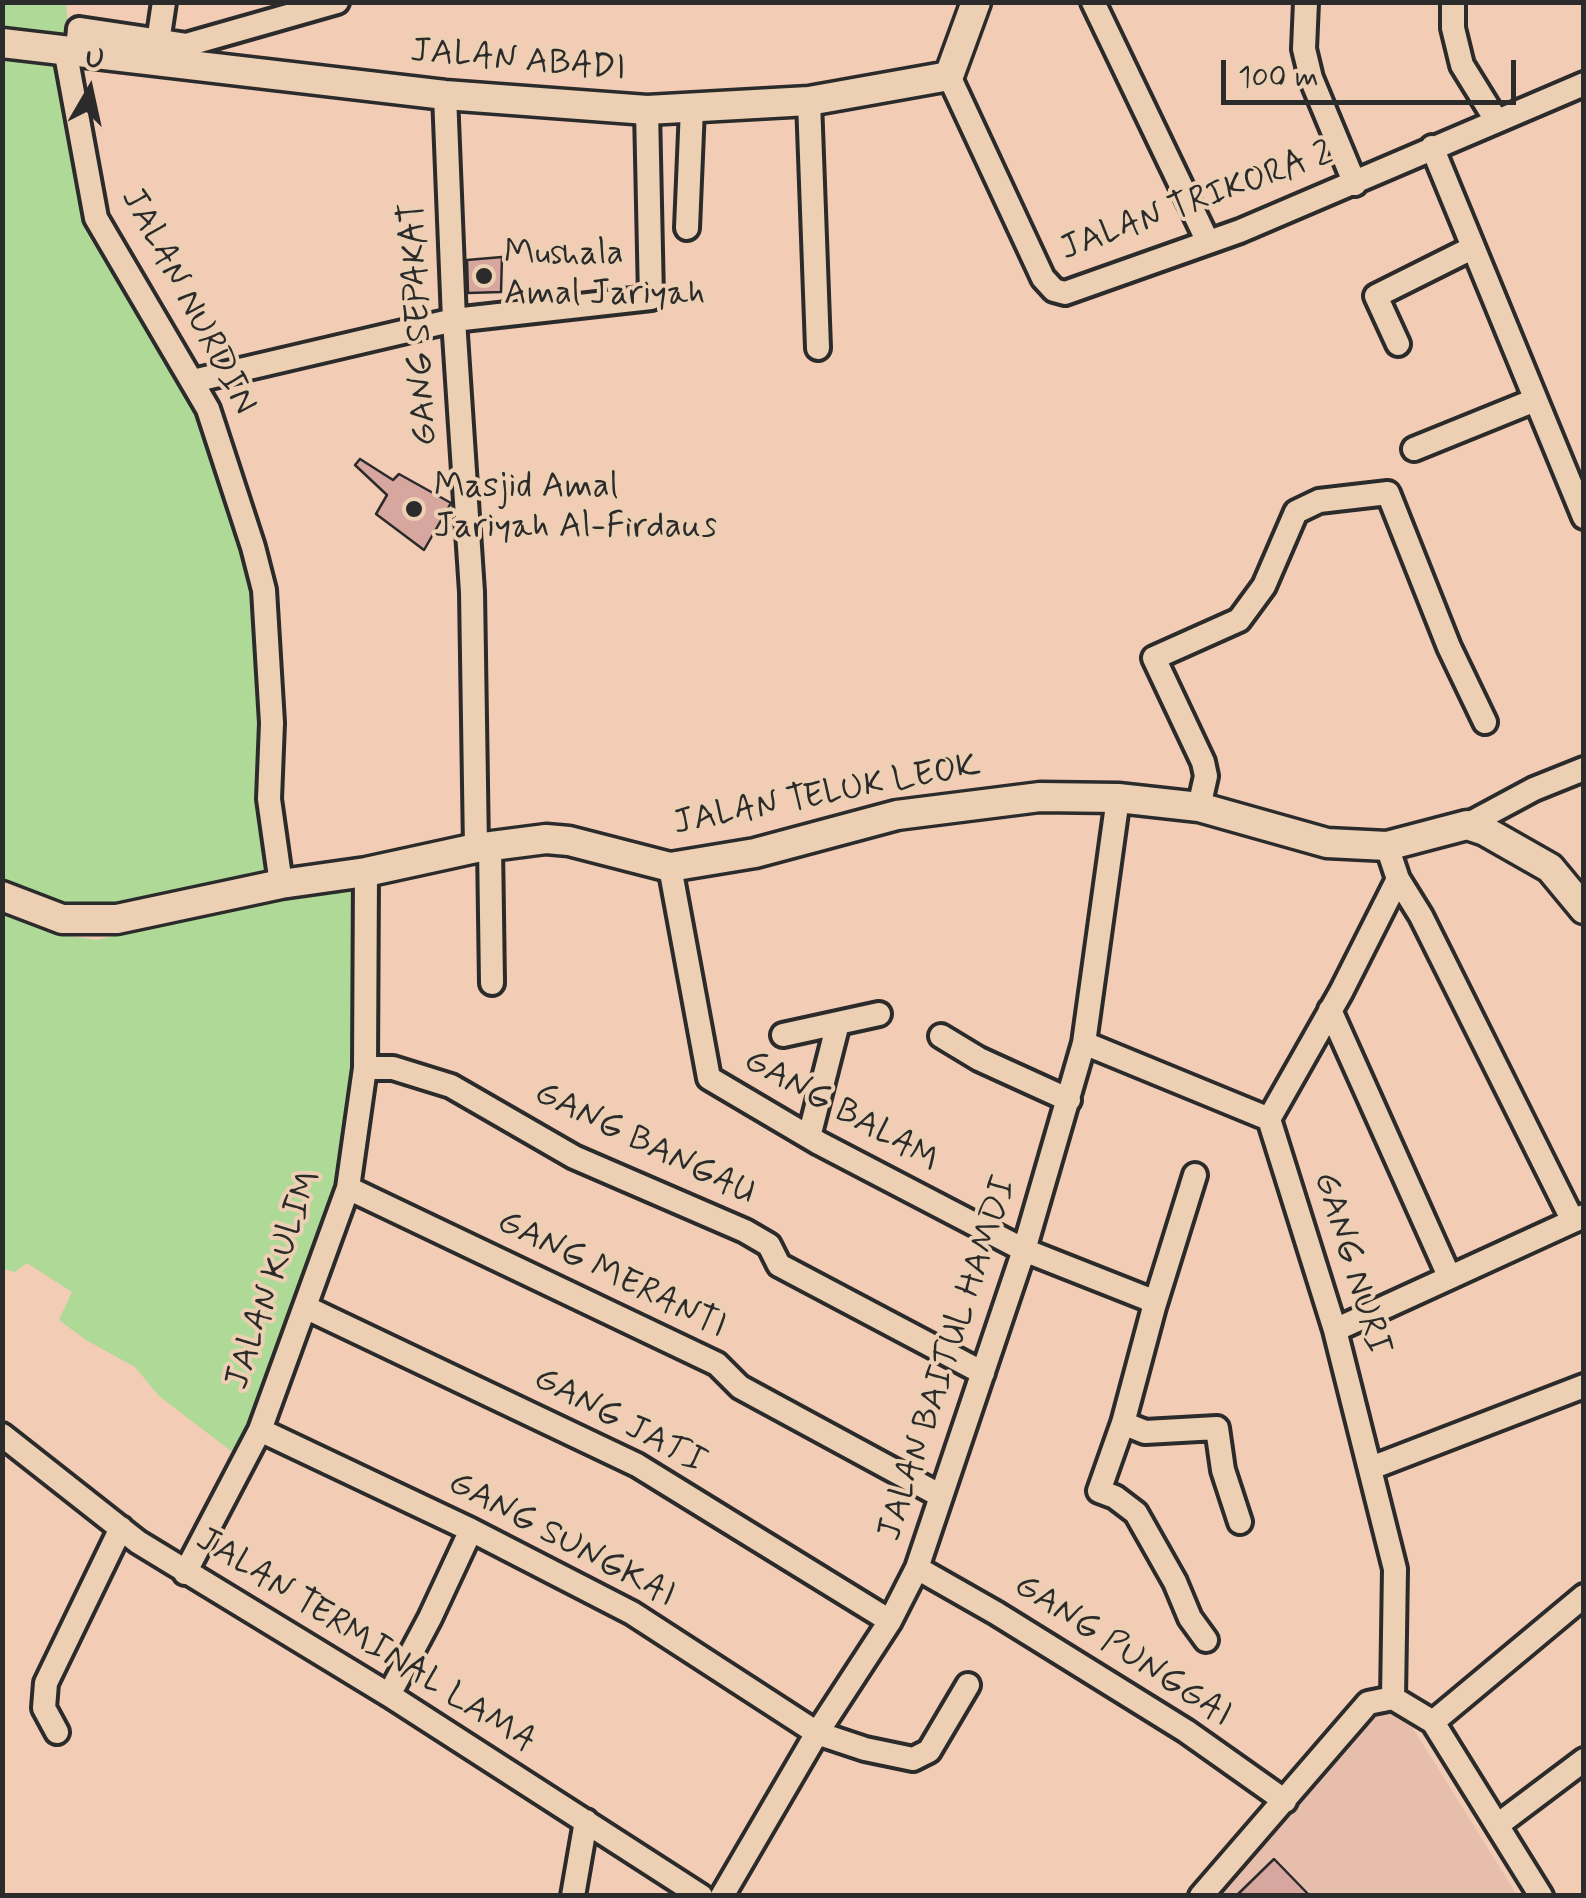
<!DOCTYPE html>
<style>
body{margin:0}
#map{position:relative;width:1586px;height:1898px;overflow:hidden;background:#f2ccb5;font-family:Mynerve,sans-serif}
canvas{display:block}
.frame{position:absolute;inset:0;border:5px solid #2b2b2b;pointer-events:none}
.north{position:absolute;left:40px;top:40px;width:100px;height:100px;-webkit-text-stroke:8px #edd0b3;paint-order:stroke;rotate:9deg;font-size:28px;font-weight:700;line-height:40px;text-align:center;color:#2b2b2b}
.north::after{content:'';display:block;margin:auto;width:35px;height:45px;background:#2b2b2b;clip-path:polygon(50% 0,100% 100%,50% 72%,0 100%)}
.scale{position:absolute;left:1221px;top:60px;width:295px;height:45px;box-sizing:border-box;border:5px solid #2b2b2b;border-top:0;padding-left:12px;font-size:30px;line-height:35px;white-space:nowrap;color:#2b2b2b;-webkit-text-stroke:8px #edd0b3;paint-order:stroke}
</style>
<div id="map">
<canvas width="1586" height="1898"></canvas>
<div class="frame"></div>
<div class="north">U</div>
<div class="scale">100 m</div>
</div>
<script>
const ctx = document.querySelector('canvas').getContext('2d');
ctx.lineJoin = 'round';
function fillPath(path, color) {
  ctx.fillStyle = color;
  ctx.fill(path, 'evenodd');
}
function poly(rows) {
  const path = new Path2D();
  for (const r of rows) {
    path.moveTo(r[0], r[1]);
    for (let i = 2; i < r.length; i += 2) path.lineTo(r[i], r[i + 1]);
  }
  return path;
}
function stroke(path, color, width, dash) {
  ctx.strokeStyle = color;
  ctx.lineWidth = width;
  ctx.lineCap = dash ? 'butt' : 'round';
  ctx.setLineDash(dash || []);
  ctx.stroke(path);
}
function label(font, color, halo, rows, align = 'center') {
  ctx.font = font + ' Mynerve,sans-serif';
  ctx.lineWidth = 8;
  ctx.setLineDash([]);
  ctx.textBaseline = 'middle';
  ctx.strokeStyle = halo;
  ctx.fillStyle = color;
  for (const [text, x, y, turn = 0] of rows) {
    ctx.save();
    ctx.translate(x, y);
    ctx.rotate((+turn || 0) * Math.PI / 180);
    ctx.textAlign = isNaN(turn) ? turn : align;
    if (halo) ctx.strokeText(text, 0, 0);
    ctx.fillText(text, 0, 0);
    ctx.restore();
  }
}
const built = poly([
 [1367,1698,1404,1714,1517,1895,1194,1896]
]);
const green = poly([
 [2,3,66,3,69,36,3,29],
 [2,50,43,57,59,64,91,240,175,366,203,420,231,508,254,604,261,818,271,873,101,909,63,909,3,886],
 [354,883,360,940,356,1060,341,1174,258,1401,235,1454,159,1396,135,1367,86,1340,59,1320,72,1292,27,1263,15,1272,3,1269,2,913,50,933,96,940]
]);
const building = poly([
 [502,257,501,292,468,293,467,260,502,257],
 [360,459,393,480,399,474,451,503,424,550,376,514,387,495,355,465,360,459],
 [1274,1859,1310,1896,1236,1896,1274,1859]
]);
const minor = poly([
 [1093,2,1208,242],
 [1306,2,1304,49,1311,78,1355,184],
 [1453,2,1453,28,1462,65,1496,120],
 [65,49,96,218,208,409,253,547,264,590,272,723,269,799,281,884],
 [77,50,79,29,186,45,337,2],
 [162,57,158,42,164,2],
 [949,76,1043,278,1054,290,1065,293,1240,231,1584,84],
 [445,95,454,320,472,592,476,848],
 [809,101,818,348],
 [1432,147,1584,517],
 [687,228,692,108],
 [1398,344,1376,296,1472,248],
 [193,381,454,320,651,298,647,110],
 [1414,449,1535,400],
 [1199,807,1206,776,1203,762,1154,658,1239,620,1264,586,1296,512,1319,501,1388,493,1449,647,1485,722],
 [1467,825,1534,789,1584,769],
 [490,846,492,983],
 [1387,846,1398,879,1421,916,1573,1221],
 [670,867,709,1078,819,1143,1024,1250,1148,1299,1154,1307,1123,1423,1099,1491,1115,1497,1136,1513,1175,1582,1190,1618,1206,1640],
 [1330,1010,1449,1276],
 [783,1035,879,1014],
 [941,1036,979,1059,1069,1100],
 [1084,1043,1269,1119],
 [365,1068,393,1068,451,1086,574,1157,745,1231,769,1245,779,1265,983,1373],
 [809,1137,838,1023],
 [348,1188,717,1364,740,1387,941,1496],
 [305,1307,637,1465,890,1621],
 [1154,1307,1195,1175],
 [1335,1330,1584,1216],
 [1123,1423,1145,1432,1217,1428,1223,1470,1240,1522],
 [260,1430,471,1530,632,1613,817,1733,865,1749,913,1759,929,1751,968,1685],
 [2,1435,138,1542,389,1695,701,1896],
 [1371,1468,1584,1386],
 [917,1568,996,1613,1186,1731,1285,1801],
 [185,1573,260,1430,348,1188,365,1068,366,872],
 [389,1695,430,1618,471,1530],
 [1393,1698,1395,1569,1335,1330,1269,1119,1341,992,1398,879],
 [1433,1722,1584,1596],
 [57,1732,44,1708,46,1683,121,1528],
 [1499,1824,1584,1760],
 [573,1896,586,1821],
 [722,1896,817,1733,890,1621,917,1568,1024,1250,1084,1043,1118,798],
 [1201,1896,1368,1703,1393,1698,1433,1722,1541,1896]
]);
const tertiary = poly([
 [2,43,445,95,647,110,809,101,949,76,976,2],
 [2,896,62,919,117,919,281,884,366,872,476,848,546,839,569,841,670,867,755,853,897,815,1040,797,1118,798,1199,807,1327,843,1387,846,1467,825,1485,831,1550,868,1584,909]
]);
const markers = [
 [484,276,10,"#2b2b2b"],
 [414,509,10,"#2b2b2b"]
];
const streetNames = [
 ["JALAN ABADI",518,62,5],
 ["JALAN TRIKORA 2",1197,203,-20],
 ["JALAN NURDIN",187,302,62],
 ["GANG SEPAKAT",421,324,-93],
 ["JALAN TELUK LEOK",827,796,-11],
 ["GANG BALAM",841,1112,29],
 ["GANG BANGAU",644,1145,26],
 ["GANG NURI",1350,1264,73],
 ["GANG MERANTI",611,1276,26],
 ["JALAN KULIM",275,1280,-71],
 ["JALAN BAITUL HAMDI",949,1359,-72],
 ["GANG JATI",619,1422,28],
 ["GANG SUNGKAI",561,1541,28],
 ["JALAN TERMINAL LAMA",365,1642,32],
 ["GANG PUNGGAI",1122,1652,33]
];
const poiNames = [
 ["Mushala",504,256],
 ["Amal Jariyah",504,296],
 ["Masjid Amal",434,489],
 ["Jariyah Al-Firdaus",434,529]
];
fillPath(built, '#e6beab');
fillPath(green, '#aed997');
fillPath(building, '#d7a79f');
stroke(building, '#2b2b2b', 2.5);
stroke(minor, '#2b2b2b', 30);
stroke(tertiary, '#2b2b2b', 35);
stroke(minor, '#edd0b3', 22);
stroke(tertiary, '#edd0b3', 28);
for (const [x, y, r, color] of markers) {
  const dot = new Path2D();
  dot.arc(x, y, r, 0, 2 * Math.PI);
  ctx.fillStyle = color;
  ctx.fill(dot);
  stroke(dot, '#edd0b3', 4);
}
label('35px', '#2b2b2b', '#edd0b3', streetNames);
label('35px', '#2b2b2b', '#edd0b3', poiNames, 'left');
</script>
